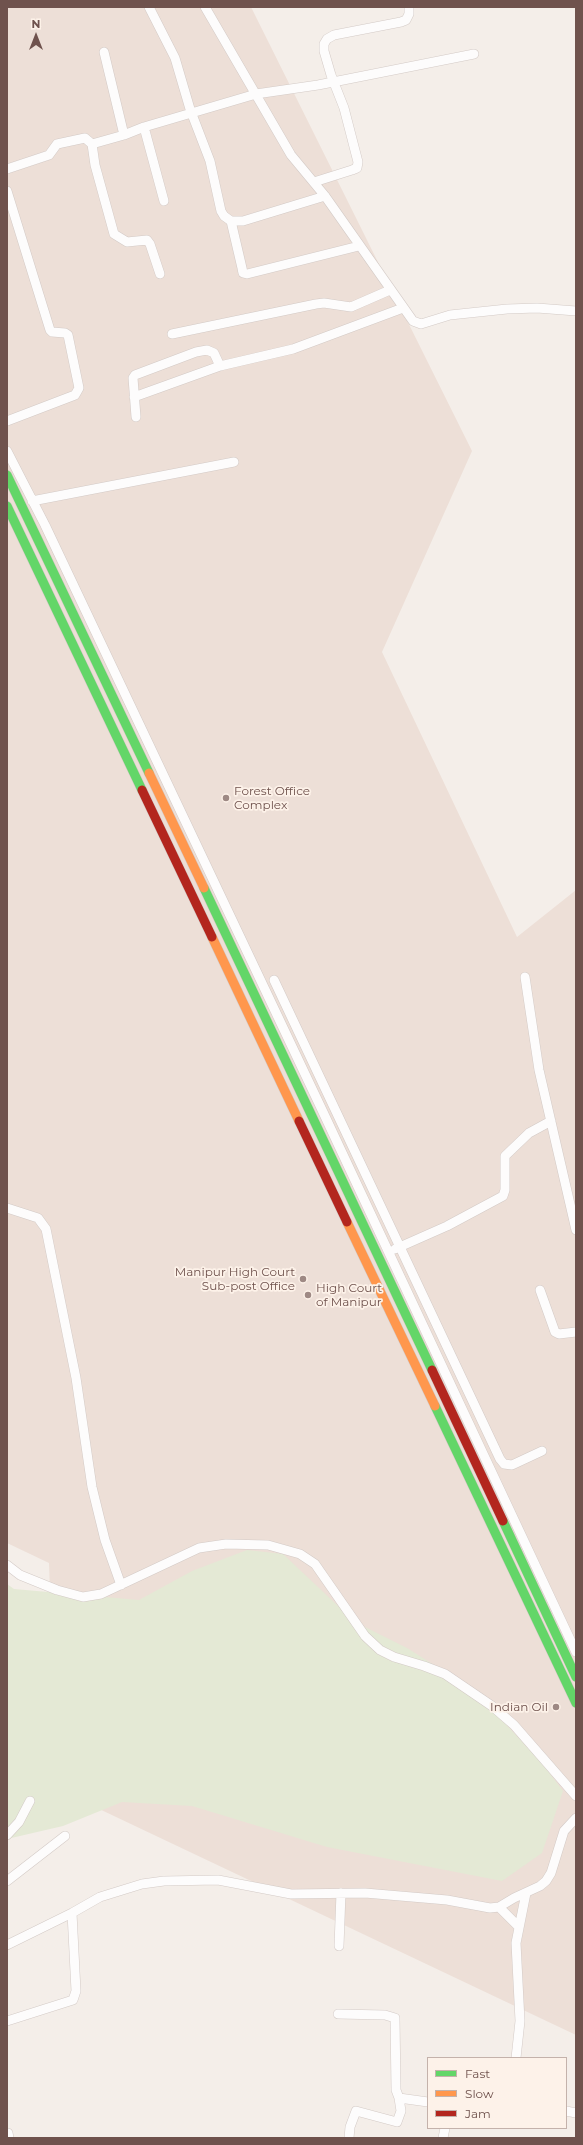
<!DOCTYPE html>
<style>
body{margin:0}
#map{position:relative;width:583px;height:2145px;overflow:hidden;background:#f4eee9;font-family:Montserrat,sans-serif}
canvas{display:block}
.frame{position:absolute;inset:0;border:8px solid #6f524d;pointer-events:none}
.legend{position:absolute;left:427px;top:2057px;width:140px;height:72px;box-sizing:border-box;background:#fdf2e9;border:1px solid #c4b2ab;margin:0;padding:5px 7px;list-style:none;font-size:12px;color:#6f524d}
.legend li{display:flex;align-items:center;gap:8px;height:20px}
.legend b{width:20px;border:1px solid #c4b2ab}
.north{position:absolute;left:16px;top:16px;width:40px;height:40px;-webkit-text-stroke:3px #fdf2e9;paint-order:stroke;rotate:0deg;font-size:11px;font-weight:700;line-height:16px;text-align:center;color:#6f524d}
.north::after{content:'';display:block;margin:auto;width:14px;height:18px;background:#6f524d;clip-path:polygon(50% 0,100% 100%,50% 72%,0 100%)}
</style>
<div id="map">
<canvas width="583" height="2145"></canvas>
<div class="frame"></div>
<ul class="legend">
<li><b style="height:5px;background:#63d668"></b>Fast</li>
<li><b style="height:5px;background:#ff974d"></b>Slow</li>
<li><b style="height:5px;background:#b3261e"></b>Jam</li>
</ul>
<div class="north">N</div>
</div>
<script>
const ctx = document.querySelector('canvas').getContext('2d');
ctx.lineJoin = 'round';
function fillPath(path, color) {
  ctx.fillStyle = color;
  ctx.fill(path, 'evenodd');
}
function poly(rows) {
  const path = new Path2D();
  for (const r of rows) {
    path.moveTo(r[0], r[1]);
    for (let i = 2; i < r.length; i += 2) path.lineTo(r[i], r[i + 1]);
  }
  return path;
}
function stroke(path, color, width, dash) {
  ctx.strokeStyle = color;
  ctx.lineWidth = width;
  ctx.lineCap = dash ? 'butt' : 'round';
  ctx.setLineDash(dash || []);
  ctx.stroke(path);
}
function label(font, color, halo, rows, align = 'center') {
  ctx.font = font + ' Montserrat,sans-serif';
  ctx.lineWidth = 3.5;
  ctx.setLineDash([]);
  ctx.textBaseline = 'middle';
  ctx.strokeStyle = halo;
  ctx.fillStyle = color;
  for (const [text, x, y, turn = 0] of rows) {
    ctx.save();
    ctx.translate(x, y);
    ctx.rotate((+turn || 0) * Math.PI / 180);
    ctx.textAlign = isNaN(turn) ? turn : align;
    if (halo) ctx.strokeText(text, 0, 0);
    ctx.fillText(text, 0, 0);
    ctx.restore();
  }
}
const residential = poly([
 [7,7,251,7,472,451,382,652,517,937,576,890,576,2035,57,1789,49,1563,7,1543]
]);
const green = poly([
 [247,1550,283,1554,355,1622,407,1648,474,1690,542,1763,563,1791,542,1853,502,1881,327,1847,192,1806,122,1802,63,1826,7,1839,7,1584,14,1589,139,1600,192,1571]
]);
const street = poly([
 [149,7,175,58,190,109,210,161,221,211,224,216,231,221,243,221,325,196],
 [205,7,291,155,325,196,413,321,421,324,450,315,507,309,537,308,576,311],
 [104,52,124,135],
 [144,127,164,201],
 [7,169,49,155,57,144,85,138,92,144],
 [314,182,352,170,357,168,358,162,344,108,331,75,324,51,324,44,327,39,334,35,401,22,406,20,409,14,409,7],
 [7,191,50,330,52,332,65,333,68,335,79,388,75,395,7,421],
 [231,221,242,268,243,273,247,274,359,246],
 [160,274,150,244,147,240,127,242,114,234,95,165,92,144,124,135,144,127,256,94,318,85,474,54],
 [172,334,316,304,324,303,351,307,390,290],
 [134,397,220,366,293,349,403,308],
 [136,417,133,378,135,375,196,352,207,350,214,353,220,366],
 [7,451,45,525,323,1112,576,1652],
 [32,501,234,462],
 [525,977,539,1070,576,1230],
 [274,980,500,1459,504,1464,512,1465,542,1451],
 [7,1208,38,1218,46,1229,76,1378,92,1487,105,1540,121,1585],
 [395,1249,447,1226,503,1196,505,1190,505,1156,529,1133,551,1121],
 [540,1290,555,1332,559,1334,576,1332],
 [7,1565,20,1575,57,1590,83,1597,101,1594,199,1548,226,1544,268,1545,300,1554,315,1564,365,1636,380,1650,394,1657,424,1666,445,1674,492,1706,514,1725,576,1796],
 [7,1835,19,1822,30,1801],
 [7,1881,65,1836],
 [499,1907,518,1926],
 [7,1945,72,1913,100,1897,142,1884,164,1881,218,1880,291,1894,365,1893,447,1900,490,1908,499,1907,514,1898,540,1886,546,1881,551,1873,564,1831,576,1818],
 [339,1946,341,1893],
 [338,2014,385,2015,395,2018,396,2090,399,2098,428,2102],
 [7,2021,73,2000,76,1991,72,1913],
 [516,2058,520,2021,516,1943,526,1893],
 [566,2111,576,2113],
 [8,2133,9,2138],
 [349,2138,350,2127,356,2111,397,2122,401,2111,399,2098],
 [443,2138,445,2128]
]);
const fast = poly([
 [7,475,149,773],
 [7,506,142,790],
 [204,888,432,1370],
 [435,1406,576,1703],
 [503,1521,576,1677]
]);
const slow = poly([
 [149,773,204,888],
 [212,937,299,1121],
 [347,1222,435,1406]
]);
const jam = poly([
 [142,790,212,937],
 [299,1121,347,1222],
 [432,1370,503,1521]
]);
const markers = [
 [226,798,4,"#9e8984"],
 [303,1279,4,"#9e8984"],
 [308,1295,4,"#9e8984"],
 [556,1707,4,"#9e8984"]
];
const poiNames = [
 ["Forest Office",234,791],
 ["Complex",234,805],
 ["Manipur High Court",295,1272,"right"],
 ["Sub-post Office",295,1286,"right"],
 ["High Court",316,1288],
 ["of Manipur",316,1302],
 ["Indian Oil",548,1707,"right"]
];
fillPath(residential, '#eddfd7');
fillPath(green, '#e4e9d5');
stroke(street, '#d3cac6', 10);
stroke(fast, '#d3c9c6', 10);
stroke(slow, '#d3c9c6', 10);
stroke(jam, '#d3c9c6', 10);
stroke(street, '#fdfcfc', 9);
stroke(fast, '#63d668', 9);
stroke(slow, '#ff974d', 9);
stroke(jam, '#b3261e', 9);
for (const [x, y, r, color] of markers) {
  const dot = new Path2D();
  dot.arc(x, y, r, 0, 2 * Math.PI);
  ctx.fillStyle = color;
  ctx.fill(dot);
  stroke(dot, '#fdf2e9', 1.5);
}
label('12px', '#6f524d', '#fdf2e9', poiNames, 'left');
</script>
